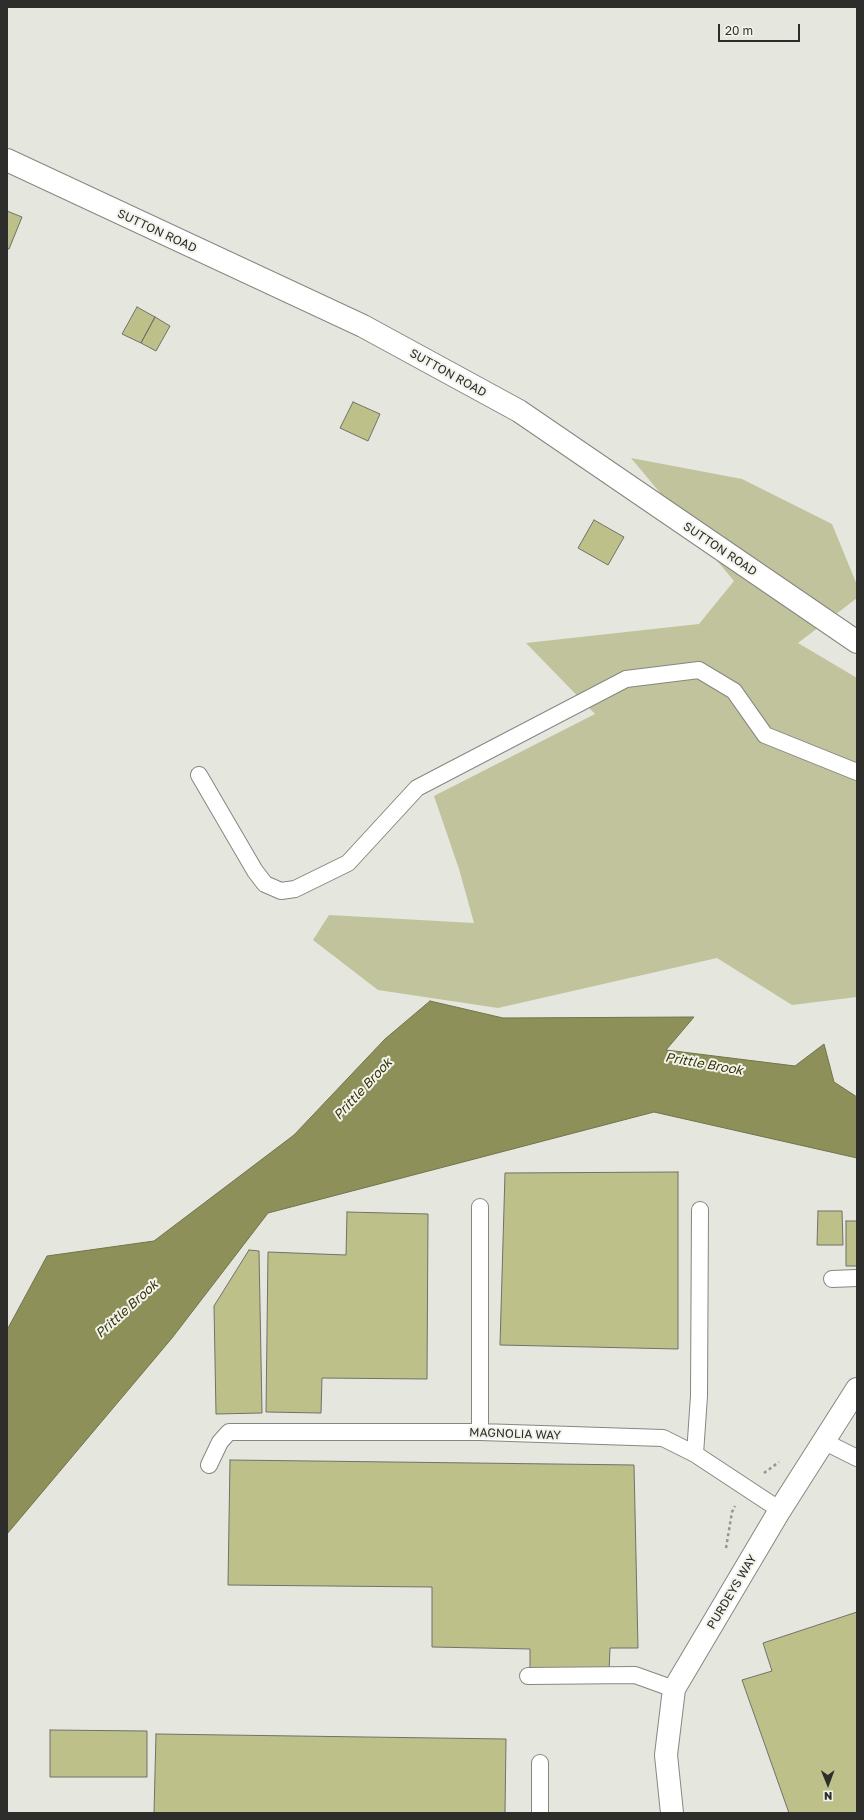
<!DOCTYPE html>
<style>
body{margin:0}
#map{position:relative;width:864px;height:1820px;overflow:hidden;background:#e5e6de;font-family:"Golos Text",sans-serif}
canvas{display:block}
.frame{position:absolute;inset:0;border:8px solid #2d2e2b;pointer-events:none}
.north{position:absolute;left:808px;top:1764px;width:40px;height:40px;-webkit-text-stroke:3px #f2f3eb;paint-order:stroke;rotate:179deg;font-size:11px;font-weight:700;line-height:16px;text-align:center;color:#2d2e2b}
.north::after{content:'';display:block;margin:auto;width:14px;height:18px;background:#2d2e2b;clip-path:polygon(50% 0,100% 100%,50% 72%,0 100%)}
.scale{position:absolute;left:718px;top:24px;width:82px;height:18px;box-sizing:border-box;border:2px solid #2d2e2b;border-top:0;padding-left:5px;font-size:12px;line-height:14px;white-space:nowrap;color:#2d2e2b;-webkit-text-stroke:3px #f2f3eb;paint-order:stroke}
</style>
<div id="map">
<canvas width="864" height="1820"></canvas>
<div class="frame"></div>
<div class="north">N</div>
<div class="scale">20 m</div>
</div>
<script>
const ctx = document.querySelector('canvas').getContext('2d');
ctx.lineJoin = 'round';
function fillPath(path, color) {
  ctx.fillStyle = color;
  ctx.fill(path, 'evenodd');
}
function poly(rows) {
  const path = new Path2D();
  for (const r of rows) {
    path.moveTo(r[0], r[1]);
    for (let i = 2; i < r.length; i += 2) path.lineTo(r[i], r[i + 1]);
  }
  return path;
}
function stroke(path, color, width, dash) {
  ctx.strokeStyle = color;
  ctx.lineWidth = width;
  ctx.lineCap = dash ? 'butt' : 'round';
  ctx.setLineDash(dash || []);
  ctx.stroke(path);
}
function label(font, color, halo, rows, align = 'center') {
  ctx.font = font + ' "Golos Text",sans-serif';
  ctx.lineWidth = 4;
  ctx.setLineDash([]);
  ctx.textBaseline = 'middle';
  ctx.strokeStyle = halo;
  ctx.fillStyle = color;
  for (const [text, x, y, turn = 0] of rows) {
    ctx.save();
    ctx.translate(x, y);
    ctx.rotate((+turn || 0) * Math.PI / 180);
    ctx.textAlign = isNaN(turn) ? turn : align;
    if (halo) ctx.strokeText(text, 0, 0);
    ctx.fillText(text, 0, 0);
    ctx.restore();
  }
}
const green = poly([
 [631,458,742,479,832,524,857,585,857,598,798,643,857,678,857,997,792,1005,717,958,498,1008,378,990,313,940,329,915,474,923,459,869,434,796,595,714,526,643,699,624,734,581]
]);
const water = poly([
 [430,1001,503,1018,694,1017,666,1050,795,1066,824,1044,834,1082,857,1097,857,1158,654,1112,268,1213,172,1338,7,1534,7,1330,47,1256,154,1241,294,1135,385,1039,430,1001]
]);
const building = poly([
 [7,211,22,217,9,249,7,249,7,211],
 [137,307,155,317,141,343,122,334,137,307],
 [155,317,170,326,156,351,141,343,155,317],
 [353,402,380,414,368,441,340,428,353,402],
 [594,520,624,537,608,565,578,548,594,520],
 [678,1172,678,1349,500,1345,505,1173,678,1172],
 [818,1211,842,1211,843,1245,817,1245,818,1211],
 [347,1212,428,1214,427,1379,322,1378,321,1413,266,1412,268,1252,346,1255,347,1212],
 [846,1221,857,1221,857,1266,846,1266,846,1221],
 [249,1250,259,1251,262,1413,216,1414,214,1306,249,1250],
 [230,1460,634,1465,638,1648,610,1648,609,1672,530,1672,530,1649,432,1647,432,1587,228,1585,230,1460],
 [857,1612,857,1813,789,1813,742,1680,772,1671,763,1643,857,1612],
 [50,1730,147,1731,147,1777,50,1777,50,1730],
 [156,1734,506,1739,505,1813,154,1813,156,1734]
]);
const path = poly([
 [764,1473,779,1462],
 [726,1548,732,1512,735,1506]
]);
const service = poly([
 [199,775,255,871,265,884,281,891,295,889,348,863,417,788,626,679,699,670,734,691,765,735,857,772],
 [832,1279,857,1278],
 [480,1432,480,1207],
 [823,1441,857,1458],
 [695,1454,699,1396,700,1210],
 [209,1465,220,1442,229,1432,480,1432,663,1438,695,1454,780,1510],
 [528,1676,635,1675,674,1689],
 [540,1763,540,1813]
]);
const minor = poly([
 [672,1813,666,1755,674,1689,780,1510,857,1389]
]);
const tertiary = poly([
 [7,160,363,326,519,411,857,642]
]);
const streetNames = [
 ["SUTTON ROAD",157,231,25],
 ["SUTTON ROAD",448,373,29],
 ["SUTTON ROAD",720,549,34],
 ["MAGNOLIA WAY",515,1434,2],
 ["PURDEYS WAY",732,1592,-59]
];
const waterNames = [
 ["Prittle Brook",704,1064,10],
 ["Prittle Brook",363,1089,-47],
 ["Prittle Brook",127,1309,-42]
];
fillPath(green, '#c1c39c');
fillPath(water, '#8e9059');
stroke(water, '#71734b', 1);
fillPath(building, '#bdc088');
stroke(building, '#71716a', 1);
stroke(service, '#868780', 18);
stroke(minor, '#868780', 24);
stroke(tertiary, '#868780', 24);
stroke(path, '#959690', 2.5, [3, 3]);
stroke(service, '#fff', 16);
stroke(minor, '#fff', 22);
stroke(tertiary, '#fff', 22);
label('12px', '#2d2e2b', '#f2f3eb', streetNames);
label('italic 13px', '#343507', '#f2f3eb', waterNames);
</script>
